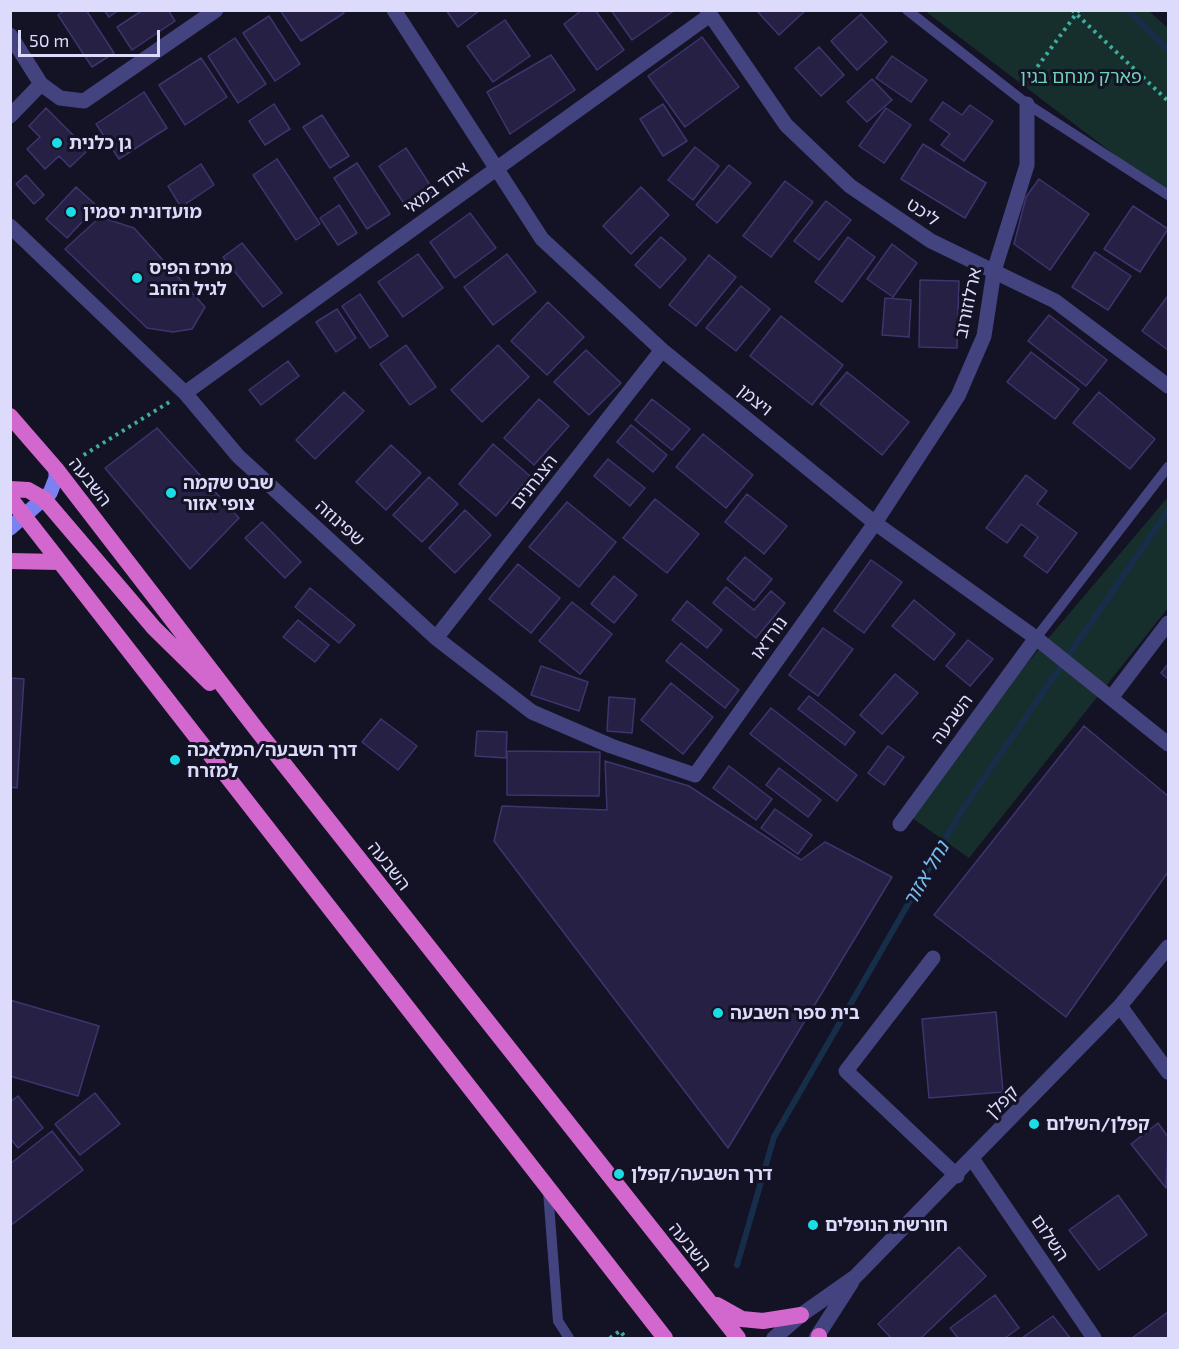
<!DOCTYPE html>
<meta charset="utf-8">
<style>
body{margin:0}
#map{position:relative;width:1179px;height:1349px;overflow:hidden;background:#141225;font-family:"Exo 2",sans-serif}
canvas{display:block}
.frame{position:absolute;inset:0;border:12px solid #dcdbfb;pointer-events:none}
.scale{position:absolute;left:18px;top:30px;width:142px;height:27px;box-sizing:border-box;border:3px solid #dcdbfb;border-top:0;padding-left:8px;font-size:18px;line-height:21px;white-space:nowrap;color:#dcdbfb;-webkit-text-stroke:4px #141225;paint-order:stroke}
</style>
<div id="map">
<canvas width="1179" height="1349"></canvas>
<div class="frame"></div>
<div class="scale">50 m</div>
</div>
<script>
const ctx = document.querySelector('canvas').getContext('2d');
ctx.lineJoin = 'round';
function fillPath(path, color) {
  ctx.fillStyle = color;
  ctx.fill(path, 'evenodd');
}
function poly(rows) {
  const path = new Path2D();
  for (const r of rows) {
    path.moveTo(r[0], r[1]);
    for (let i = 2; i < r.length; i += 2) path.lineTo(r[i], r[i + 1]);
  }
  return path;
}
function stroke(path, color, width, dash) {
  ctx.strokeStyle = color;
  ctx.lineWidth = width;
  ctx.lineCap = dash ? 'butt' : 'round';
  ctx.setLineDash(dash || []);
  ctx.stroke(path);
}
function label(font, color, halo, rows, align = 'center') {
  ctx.font = font + ' "Exo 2","Noto Sans Hebrew",sans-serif';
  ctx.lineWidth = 6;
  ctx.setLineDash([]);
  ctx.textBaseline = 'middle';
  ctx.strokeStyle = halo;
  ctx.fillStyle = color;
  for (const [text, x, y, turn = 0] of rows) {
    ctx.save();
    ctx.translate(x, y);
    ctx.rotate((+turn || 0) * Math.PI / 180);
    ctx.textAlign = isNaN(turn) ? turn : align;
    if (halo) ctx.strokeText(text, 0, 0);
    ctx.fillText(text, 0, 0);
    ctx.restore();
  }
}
const green = poly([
 [925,11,1149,11,1168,28,1168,195],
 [1168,497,1168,608,969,858,902,811]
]);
const stream = poly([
 [1128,10,1168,50],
 [737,1265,774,1137,964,807,1168,511]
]);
const building = poly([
 [65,10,86,10,114,53,92,67,58,15,65,10],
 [104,10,119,10,109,17,104,10],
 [143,10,168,10,175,21,132,50,117,27,143,10],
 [280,10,342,10,344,13,301,41,280,10],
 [446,10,480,10,458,27,446,10],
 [582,10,595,10,624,50,597,70,564,24,582,10],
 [611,10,675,10,632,40,611,10],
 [756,10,806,10,779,35,756,10],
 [861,14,887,42,857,70,831,41,861,14],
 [269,16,300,64,275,81,243,33,269,16],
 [505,20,530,56,493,82,467,46,505,20],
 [702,37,739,87,685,127,648,76,702,37],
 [235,38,266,84,238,103,208,56,235,38],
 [819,47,844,75,821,96,795,68,819,47],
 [551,55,575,90,510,134,487,92,551,55],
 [892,56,927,80,911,102,876,78,892,56],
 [201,58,227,97,185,125,159,85,201,58],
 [872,79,892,100,867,122,847,102,872,79],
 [144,92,167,128,119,159,96,124,144,92],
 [943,102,962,115,970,105,993,121,964,161,941,145,950,134,930,120,943,102],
 [274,104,290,129,265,145,249,121,274,104],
 [663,104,687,141,663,156,640,119,663,104],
 [46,108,88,150,70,167,59,156,45,169,27,149,40,137,29,126,46,108],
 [886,108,911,125,884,163,859,146,886,108],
 [322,115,349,156,330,168,303,127,322,115],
 [923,144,986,183,965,218,901,179,923,144],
 [695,147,719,166,693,200,668,180,695,147],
 [406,148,434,191,407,208,379,166,406,148],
 [277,159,320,224,296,240,253,175,277,159],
 [357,163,390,214,367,229,334,178,357,163],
 [201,164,214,185,181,207,168,186,201,164],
 [729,165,751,183,717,223,696,205,729,165],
 [26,175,44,195,34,204,16,184,26,175],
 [1039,179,1089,214,1050,270,1014,244,1026,197,1039,179],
 [785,181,813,202,771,257,743,236,785,181],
 [76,187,97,206,67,238,46,219,76,187],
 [641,187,669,215,631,254,603,226,641,187],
 [826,201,851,220,819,260,794,241,826,201],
 [339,205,357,233,338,245,320,218,339,205],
 [1133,206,1168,229,1140,272,1104,249,1133,206],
 [470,213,496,248,455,278,430,242,470,213],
 [100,217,134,228,205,307,192,329,173,332,147,328,65,249,100,217],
 [661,237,686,259,660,288,635,265,661,237],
 [848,237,875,257,842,302,815,282,848,237],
 [242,243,282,293,263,307,223,257,242,243],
 [892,244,917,263,893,297,867,279,892,244],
 [1095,252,1131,276,1108,310,1072,287,1095,252],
 [418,254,443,288,403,317,378,282,418,254],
 [507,254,536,292,493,325,464,287,507,254],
 [709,255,736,277,696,326,669,305,709,255],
 [920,280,959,281,957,348,919,347,920,280],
 [741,286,770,309,736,351,706,328,741,286],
 [360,294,388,336,370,348,342,306,360,294],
 [1167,297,1168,298,1168,350,1142,331,1167,297],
 [885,298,911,300,909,337,882,335,885,298],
 [548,302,584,337,547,375,511,341,548,302],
 [337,309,356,338,336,352,316,322,337,309],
 [1049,315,1107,360,1086,386,1028,341,1049,315],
 [781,316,843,365,812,405,750,356,781,316],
 [406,345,436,387,410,405,380,364,406,345],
 [498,345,529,377,482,422,451,390,498,345],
 [586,350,621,383,589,415,554,382,586,350],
 [1031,352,1079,389,1055,419,1007,382,1031,352],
 [288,361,299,376,261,405,249,390,288,361],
 [847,372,909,422,882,455,820,404,847,372],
 [344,392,364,411,315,459,296,440,344,392],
 [1099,392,1155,439,1130,469,1073,423,1099,392],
 [539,399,569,426,534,465,504,438,539,399],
 [652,399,690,429,672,450,635,420,652,399],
 [631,425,667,455,653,472,617,442,631,425],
 [157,428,239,518,190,569,105,468,157,428],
 [703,434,753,475,726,508,676,467,703,434],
 [493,444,530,476,496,516,459,484,493,444],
 [391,445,421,473,386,510,356,482,391,445],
 [608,459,645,488,630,506,594,476,608,459],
 [1026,475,1047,491,1037,504,1077,533,1047,573,1024,556,1038,537,1021,524,1007,543,986,528,1026,475],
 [429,477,458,504,422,542,393,515,429,477],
 [747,494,787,526,764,554,725,522,747,494],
 [655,499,699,534,667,573,623,538,655,499],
 [567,502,616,542,579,587,529,547,567,502],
 [465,510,491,535,455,573,429,548,465,510],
 [262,522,301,562,285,578,245,538,262,522],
 [745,557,772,579,754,601,727,579,745,557],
 [871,560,902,582,864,633,834,611,871,560],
 [518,564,560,598,531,633,489,599,518,564],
 [614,576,637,595,614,623,591,604,614,576],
 [726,587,754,610,771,591,785,603,756,638,713,603,726,587],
 [310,588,355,625,339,643,295,607,310,588],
 [914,600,955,634,934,660,892,626,914,600],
 [687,601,722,630,707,648,672,620,687,601],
 [572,602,612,634,580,674,539,641,572,602],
 [298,620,329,645,315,662,283,637,298,620],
 [823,628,853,649,818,696,789,675,823,628],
 [968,640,993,659,970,686,946,666,968,640],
 [681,643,739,690,725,708,666,661,681,643],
 [1168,664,1168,679,1161,673,1168,664],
 [541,666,588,682,579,711,531,695,541,666],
 [895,674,918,693,882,734,860,715,895,674],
 [10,678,24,679,17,788,10,787,10,678],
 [671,683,713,717,683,754,641,720,671,683],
 [809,696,855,732,845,745,798,709,809,696],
 [609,697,635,699,632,733,607,731,609,697],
 [771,708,857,775,837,801,750,734,771,708],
 [381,719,417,746,398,770,362,742,381,719],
 [1084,726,1168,796,1168,872,1066,1017,934,915,1084,726],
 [477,731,507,732,506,758,475,756,477,731],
 [888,746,904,757,884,785,868,773,888,746],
 [507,751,600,752,599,796,507,795,507,751],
 [605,761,689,786,801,860,825,842,892,877,728,1148,494,841,502,806,607,810,605,761],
 [729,766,772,799,756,820,713,788,729,766],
 [779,768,821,800,808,817,766,785,779,768],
 [775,809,812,835,798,854,761,828,775,809],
 [10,1000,99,1026,78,1096,10,1076,10,1000],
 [996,1012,1003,1092,929,1098,922,1019,996,1012],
 [95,1093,120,1124,80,1155,55,1124,95,1093],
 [18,1096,43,1128,18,1148,10,1138,10,1102,18,1096],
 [1158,1123,1168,1137,1166,1188,1131,1144,1158,1123],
 [52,1131,83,1170,10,1226,10,1164,52,1131],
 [1118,1195,1147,1235,1099,1270,1069,1230,1118,1195],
 [959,1247,986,1276,921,1338,891,1338,878,1324,959,1247],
 [995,1295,1019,1328,1005,1338,958,1338,950,1328,995,1295],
 [1168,1312,1168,1338,1132,1338,1168,1312],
 [1053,1316,1070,1338,1022,1338,1053,1316]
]);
const path = poly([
 [1072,10,1168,101],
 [1024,85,1079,10],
 [76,464,74,461,171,401],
 [610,1338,620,1331,626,1338]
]);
const service = poly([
 [907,10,1027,104,1168,195],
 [1036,638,1168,467],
 [548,1191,558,1321,569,1338]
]);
const minor = poly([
 [394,10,542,239,662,350,875,523,1036,638,1168,744],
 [707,10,786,125,850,186,931,241,1055,301,1168,386],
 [10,35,41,84,60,98,84,101,216,10],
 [10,116,41,84],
 [10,226,185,393,238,456,436,638,532,712,611,746,695,775,875,523,958,396,984,336,994,271,1027,165,1027,104],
 [185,393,710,15],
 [436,638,662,350],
 [1111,698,1168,623],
 [900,824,1036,638],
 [933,958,846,1071,957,1176],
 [973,1160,1094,1338]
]);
const tertiary = poly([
 [1120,1006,1168,1072],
 [774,1338,801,1315,855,1277,1120,1006,1168,947],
 [816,1338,852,1282]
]);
const secondary = poly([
 [10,528,50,493,56,478,56,469]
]);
const trunk = poly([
 [10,416,56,469,257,730,738,1338],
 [10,489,28,490,44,499,154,628,210,683],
 [10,498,665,1338],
 [10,561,59,562],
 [717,1305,742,1319,763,1321,801,1315],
 [819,1338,819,1336]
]);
const markers = [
 [57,143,6,"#1cdde5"],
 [71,212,6,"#1cdde5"],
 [137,278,6,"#1cdde5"],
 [171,493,6,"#1cdde5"],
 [175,760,6,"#1cdde5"],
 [718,1013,6,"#1cdde5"],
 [1034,1124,6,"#1cdde5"],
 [619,1174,6,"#1cdde5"],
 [813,1225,6,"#1cdde5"]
];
const parkNames = [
 ["פארק מנחם בגין",1081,77]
];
const poiNames = [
 ["גן כלנית",69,143],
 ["מועדונית יסמין",83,212],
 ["מרכז הפיס",149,268],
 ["לגיל הזהב",149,289],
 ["שבט שקמה",183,483],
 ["צופי אזור",183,504],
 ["דרך השבעה/המלאכה",187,750],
 ["למזרח",187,771],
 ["בית ספר השבעה",730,1013],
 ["קפלן/השלום",1046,1124],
 ["דרך השבעה/קפלן",631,1174],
 ["חורשת הנופלים",825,1225]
];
const streetNames = [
 ["אחד במאי",436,188,-36],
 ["ליכט",923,212,34],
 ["ארלוזורוב",968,303,-78],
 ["ויצמן",755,400,39],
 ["השבעה",90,482,52],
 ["הצנחנים",534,482,-52],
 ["שפינוזה",340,523,42],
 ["נורדאו",769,638,-54],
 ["השבעה",952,719,-54],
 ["השבעה",389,866,52],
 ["קפלן",1002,1102,-46],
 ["השלום",1050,1238,56],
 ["השבעה",690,1247,52]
];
const waterNames = [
 ["נחל אזור",926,874,-60]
];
fillPath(green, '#162f2c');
stroke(stream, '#162e4a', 6);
fillPath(building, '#252044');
stroke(building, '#3d356e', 1.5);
stroke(path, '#3eac9f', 4, [3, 4.5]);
stroke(service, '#43447f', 10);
stroke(minor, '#43447f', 15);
stroke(tertiary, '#43447f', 15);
stroke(secondary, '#7c80f0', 15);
stroke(trunk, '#d268ce', 16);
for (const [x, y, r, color] of markers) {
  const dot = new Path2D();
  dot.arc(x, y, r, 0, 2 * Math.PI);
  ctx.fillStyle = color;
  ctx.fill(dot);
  stroke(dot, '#141225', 2);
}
label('18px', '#6ed3b4', '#141225', parkNames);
label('bold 18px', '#dcdbfb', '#141225', poiNames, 'left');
label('18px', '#dcdbfb', '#141225', streetNames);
label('italic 20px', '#74beef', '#141225', waterNames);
</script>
